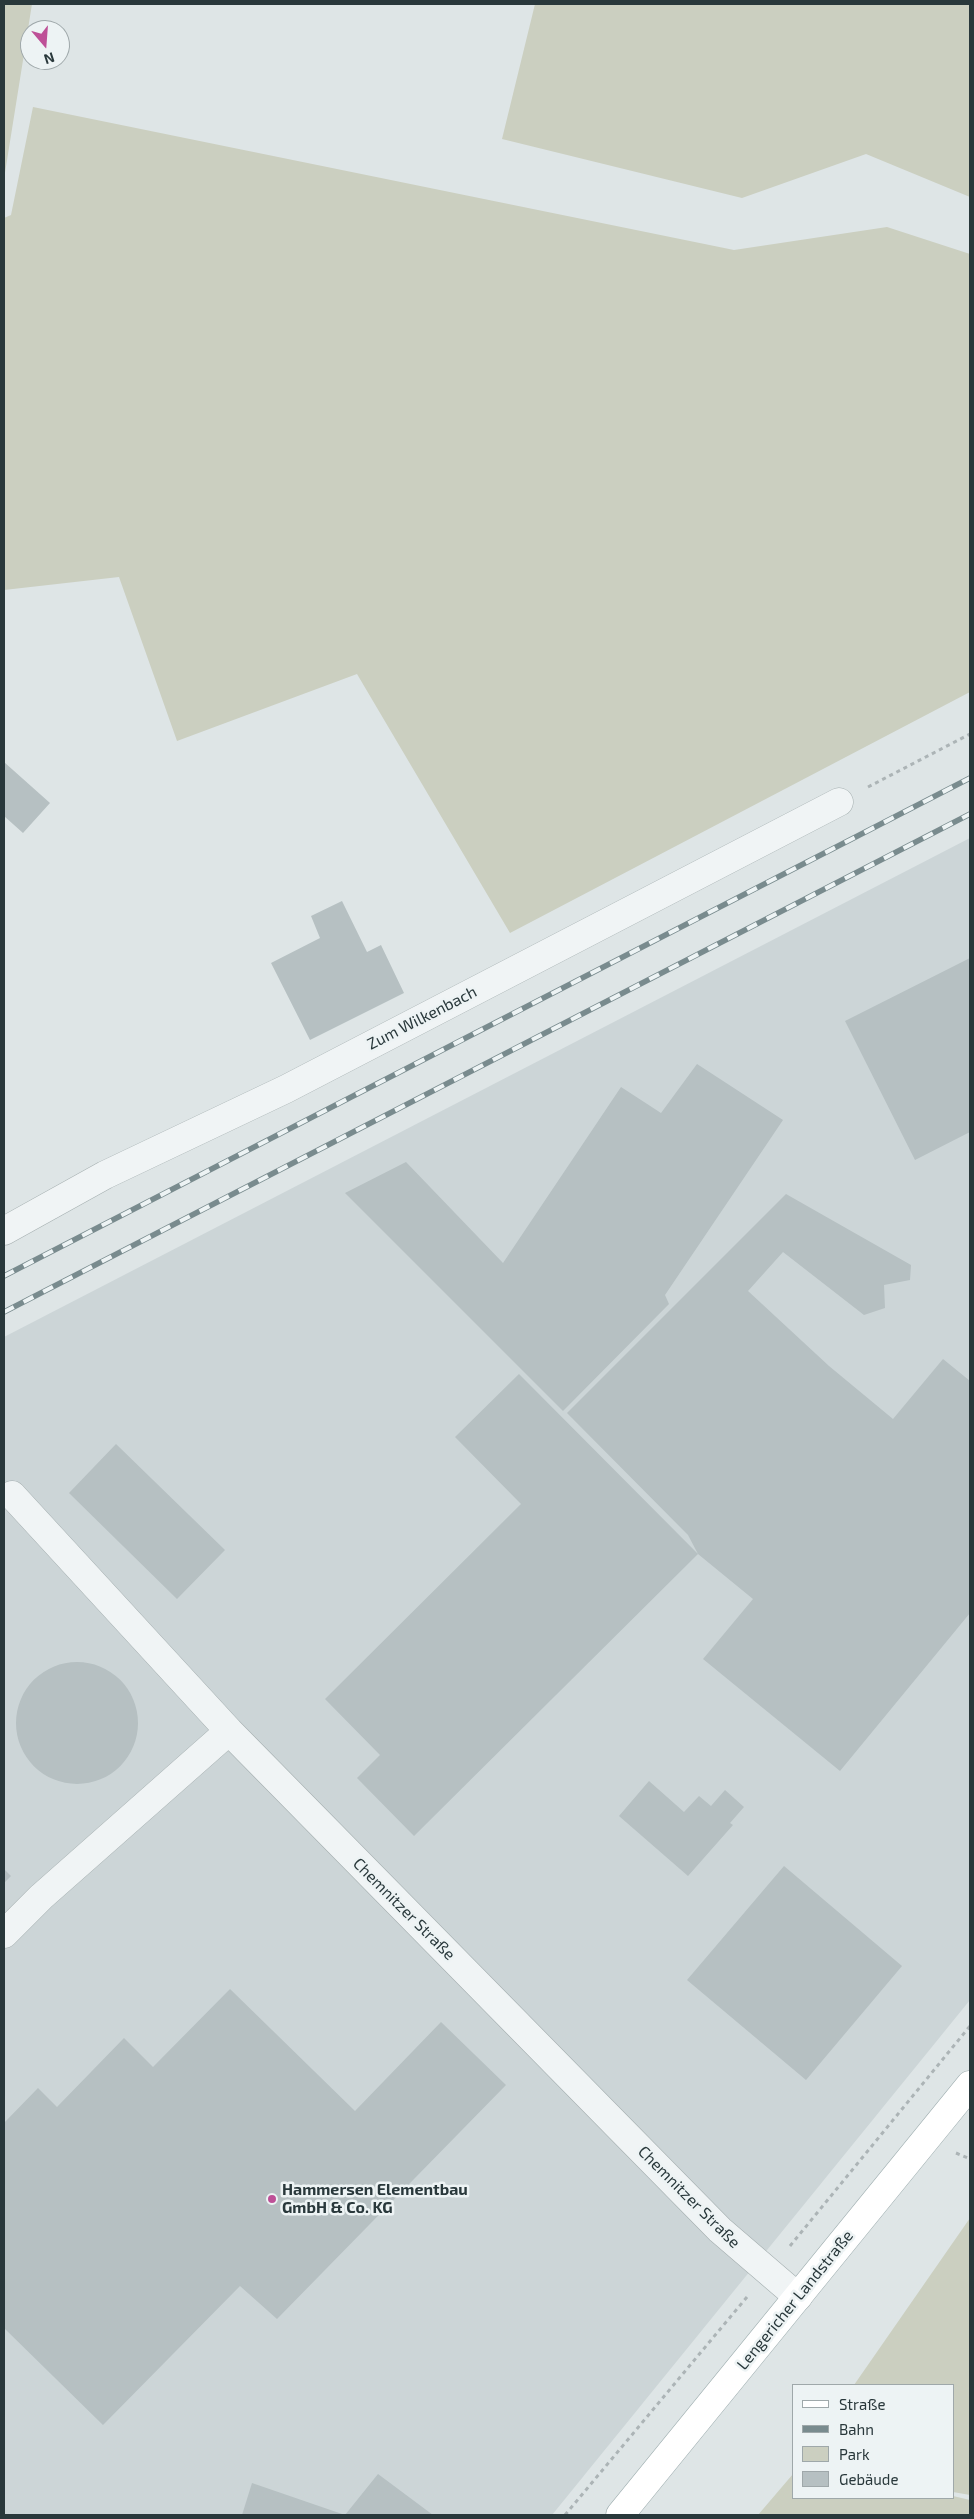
<!DOCTYPE html>
<meta charset="utf-8">
<style>
body{margin:0}
#map{position:relative;width:974px;height:2519px;overflow:hidden;background:#dee5e6;font-family:"Exo 2",sans-serif}
canvas{display:block}
.frame{position:absolute;inset:0;border:5px solid #29383b;pointer-events:none}
.legend{position:absolute;left:792px;top:2384px;width:162px;height:115px;box-sizing:border-box;background:#edf3f4;border:1px solid #9fa8aa;margin:0;padding:6px 9px;list-style:none;font-size:15px;color:#29383b}
.legend li{display:flex;align-items:center;gap:10px;height:25px}
.legend b{width:25px;border:1px solid #9fa8aa}
.north{position:absolute;left:20px;top:20px;width:50px;height:50px;box-sizing:border-box;background:#edf3f4;border:1px solid #9fa8aa;border-radius:50%;rotate:162deg;font-size:14px;font-weight:700;line-height:20px;text-align:center;color:#29383b}
.north::after{content:'';display:block;margin:auto;width:18px;height:22px;background:#be5097;clip-path:polygon(50% 0,100% 100%,50% 72%,0 100%)}
</style>
<div id="map">
<canvas width="974" height="2519"></canvas>
<div class="frame"></div>
<ul class="legend">
<li><b style="height:6px;background:#fff"></b>Straße</li>
<li><b style="height:6px;background:#798b8e"></b>Bahn</li>
<li><b style="height:14px;background:#cbcfc0"></b>Park</li>
<li><b style="height:14px;background:#b6c0c2"></b>Gebäude</li>
</ul>
<div class="north">N</div>
</div>
<script>
const ctx = document.querySelector('canvas').getContext('2d');
ctx.lineJoin = 'round';
function fillPath(path, color) {
  ctx.fillStyle = color;
  ctx.fill(path, 'evenodd');
}
function poly(rows) {
  const path = new Path2D();
  for (const r of rows) {
    if (r.length === 3) {
      path.moveTo(r[0] + r[2], r[1]);
      path.arc(r[0], r[1], r[2], 0, 2 * Math.PI);
      continue;
    }
    path.moveTo(r[0], r[1]);
    for (let i = 2; i < r.length; i += 2) path.lineTo(r[i], r[i + 1]);
  }
  return path;
}
function stroke(path, color, width, dash) {
  ctx.strokeStyle = color;
  ctx.lineWidth = width;
  ctx.lineCap = dash ? 'butt' : 'round';
  ctx.setLineDash(dash || []);
  ctx.stroke(path);
}
function label(font, color, halo, rows, align = 'center') {
  ctx.font = font + ' "Exo 2",sans-serif';
  ctx.lineWidth = 5;
  ctx.setLineDash([]);
  ctx.textBaseline = 'middle';
  ctx.strokeStyle = halo;
  ctx.fillStyle = color;
  for (const [text, x, y, turn = 0] of rows) {
    ctx.save();
    ctx.translate(x, y);
    ctx.rotate((+turn || 0) * Math.PI / 180);
    ctx.textAlign = isNaN(turn) ? turn : align;
    if (halo) ctx.strokeText(text, 0, 0);
    ctx.fillText(text, 0, 0);
    ctx.restore();
  }
}
const built = poly([
 [970,838,970,2000,552,2515,4,2515,4,1337]
]);
const green = poly([
 [4,4,32,4,4,179],
 [535,4,970,4,970,197,866,154,742,198,502,139],
 [33,107,734,250,887,227,970,254,970,692,510,933,357,674,177,741,119,577,4,590,4,218,11,215],
 [970,2218,970,2495,953,2492,953,2385,854,2385],
 [793,2474,793,2498,953,2496,970,2500,970,2515,758,2515]
]);
const building = poly([
 [4,762,50,803,23,833,4,816],
 [342,901,367,952,381,945,404,993,310,1040,271,963,320,938,311,916],
 [970,958,970,1132,915,1160,845,1021],
 [697,1064,783,1120,665,1295,669,1304,563,1411,345,1193,406,1162,503,1263,621,1087,661,1113],
 [786,1194,911,1265,910,1280,884,1285,885,1308,864,1315,783,1252,748,1291,829,1366,893,1419,943,1359,970,1381,970,1613,840,1771,703,1659,753,1599,698,1554,414,1836,357,1778,380,1755,325,1699,521,1504,455,1437,519,1374,698,1554,688,1535,567,1413],
 [116,1444,225,1550,177,1599,69,1493],
 [77,1723,61],
 [649,1781,684,1812,699,1796,711,1806,725,1790,744,1807,730,1823,733,1825,688,1876,619,1816],
 [784,1866,902,1966,806,2080,687,1980],
 [4,1869,11,1876,4,1883],
 [230,1989,355,2111,441,2022,506,2085,277,2319,240,2286,103,2425,4,2328,4,2123,38,2088,57,2107,124,2038,153,2067],
 [378,2474,433,2515,242,2515,252,2483,345,2515]
]);
const path = poly([
 [868,787,970,734],
 [956,2153,970,2159],
 [790,2246,970,2026],
 [565,2515,747,2297]
]);
const minor = poly([
 [4,1231,105,1175,286,1089,839,802],
 [12,1495,229,1731],
 [4,1934,41,1897,229,1731,720,2230,798,2297]
]);
const major = poly([
 [620,2515,970,2085]
]);
const rail = poly([
 [4,1276,970,778],
 [4,1312,970,814]
]);
const markers = [
 [272,2199,5,"#be5097"]
];
const streetNames = [
 ["Zum Wilkenbach",422,1018,-27],
 ["Chemnitzer Straße",404,1909,45],
 ["Chemnitzer Straße",689,2197,45],
 ["Lengericher Landstraße",795,2300,-51]
];
const poiNames = [
 ["Hammersen Elementbau",282,2190],
 ["GmbH & Co. KG",282,2208]
];
fillPath(built, '#ccd5d7');
fillPath(green, '#cbcfc0');
fillPath(building, '#b6c0c2');
stroke(minor, '#a4aeaf', 29);
stroke(major, '#9faeb0', 29);
stroke(path, '#acb4b6', 3, [4, 4]);
stroke(minor, '#f0f4f5', 28);
stroke(major, '#fff', 28);
stroke(rail, '#798b8e', 5.5);
stroke(rail, '#edf3f4', 4, [11]);
for (const [x, y, r, color] of markers) {
  const dot = new Path2D();
  dot.arc(x, y, r, 0, 2 * Math.PI);
  ctx.fillStyle = color;
  ctx.fill(dot);
  stroke(dot, '#edf3f4', 2);
}
label('16px', '#29383b', '#edf3f4', streetNames);
label('bold 16px', '#29383b', '#edf3f4', poiNames, 'left');
</script>
